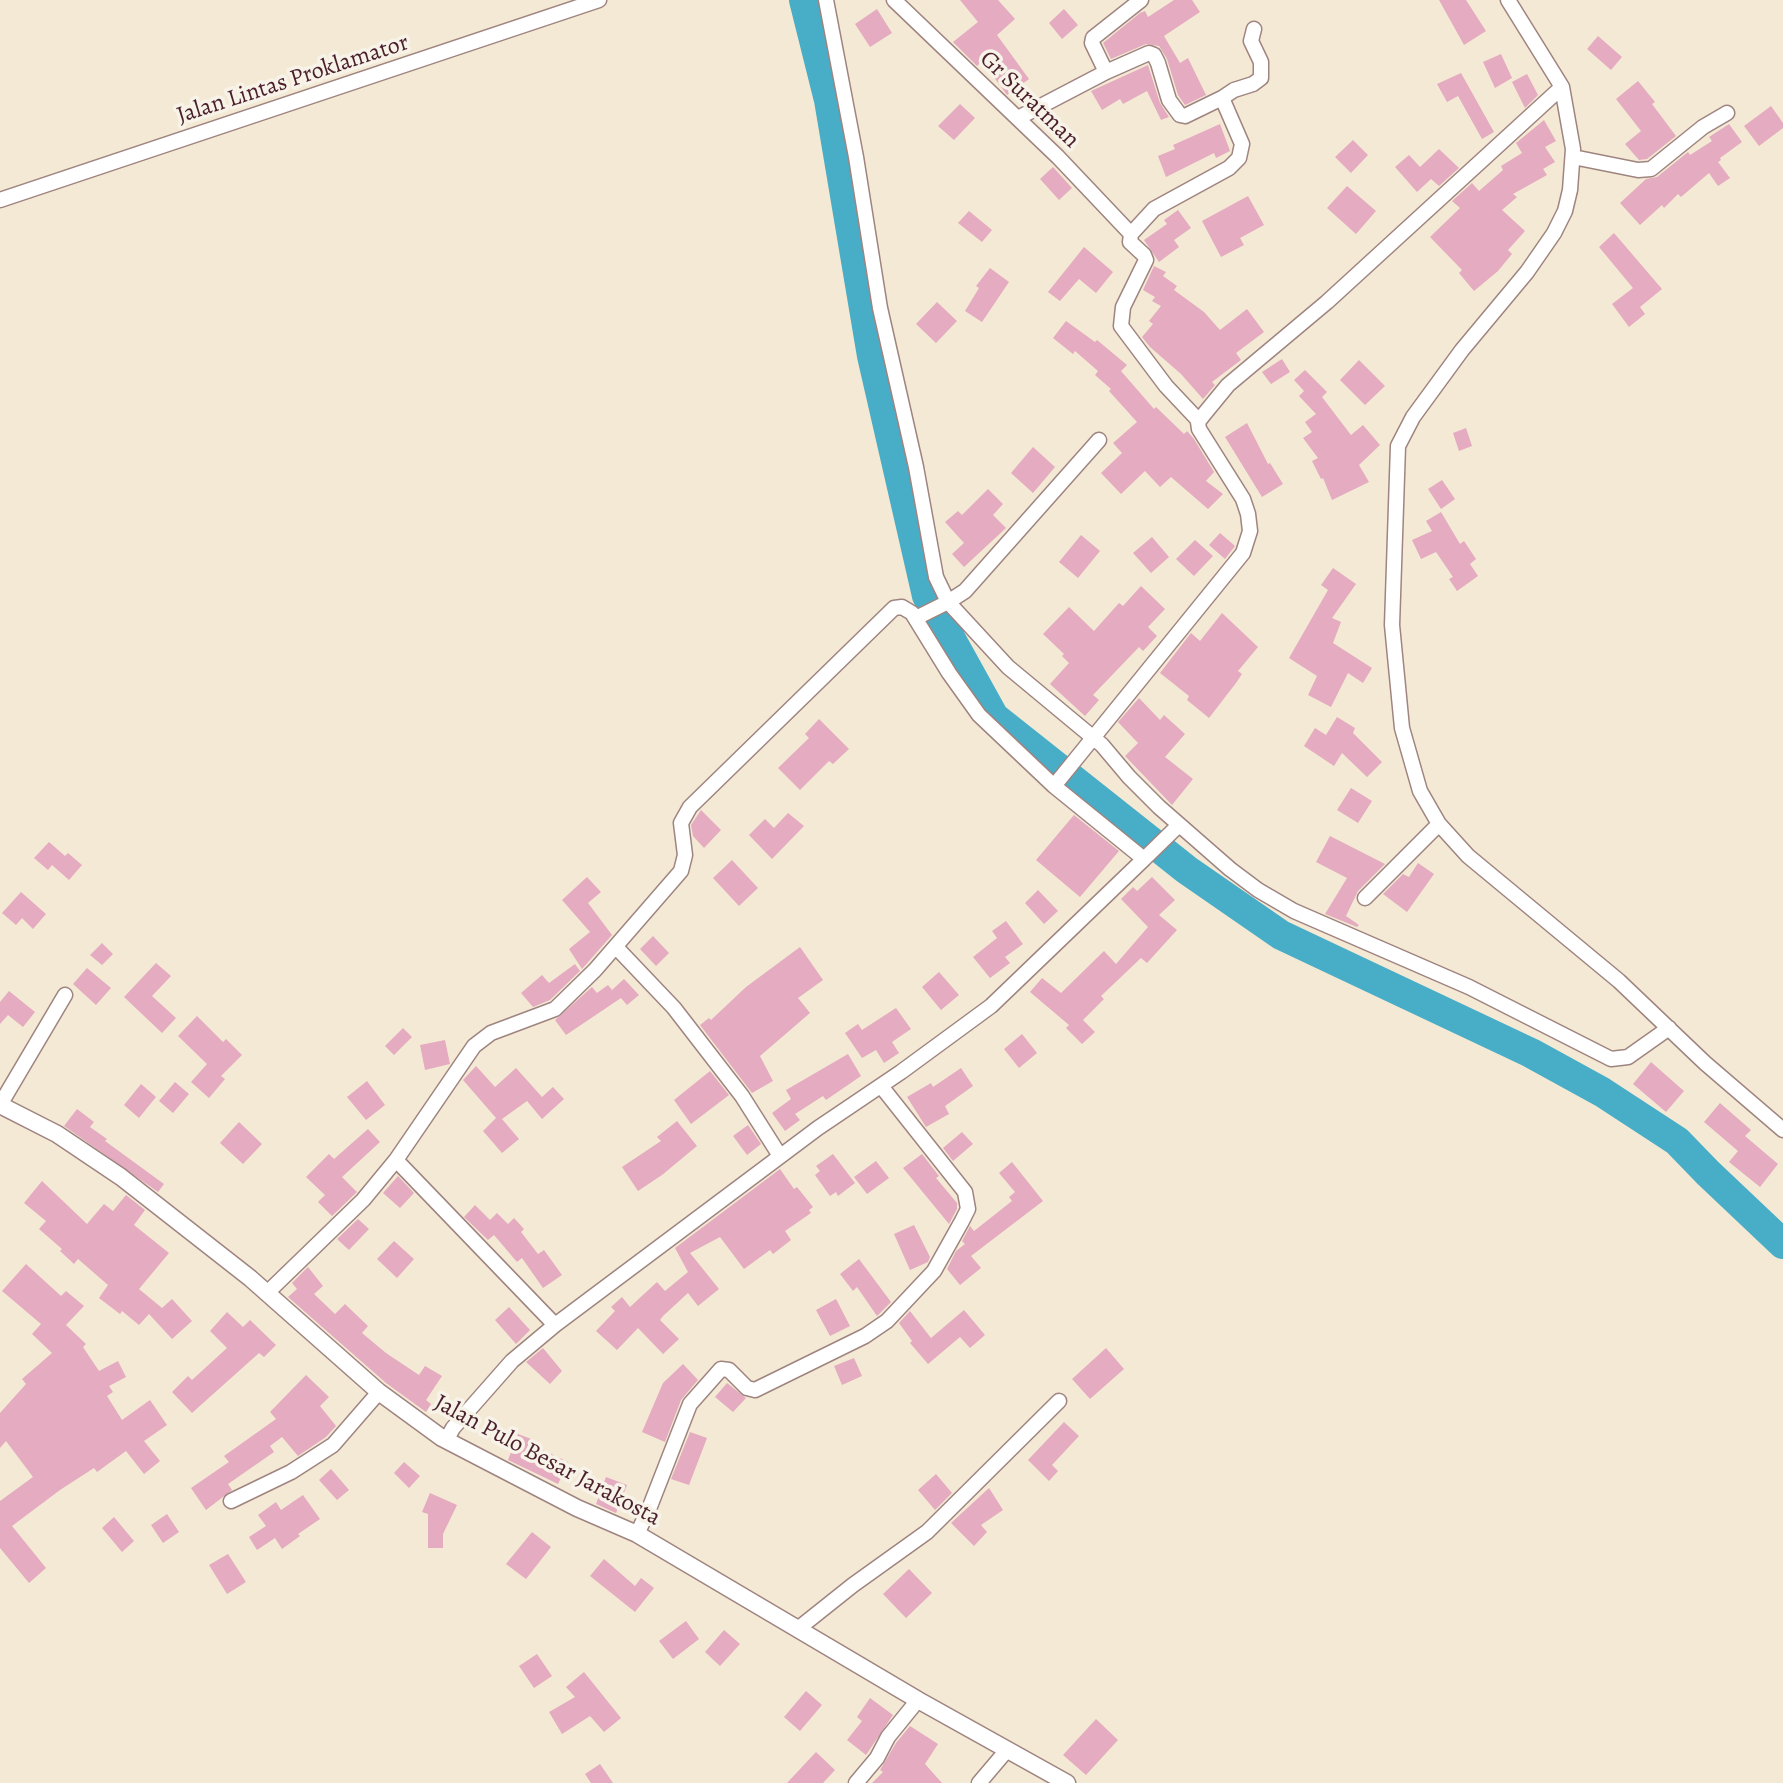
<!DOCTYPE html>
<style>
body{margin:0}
canvas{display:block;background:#f4e9d4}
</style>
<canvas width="1783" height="1783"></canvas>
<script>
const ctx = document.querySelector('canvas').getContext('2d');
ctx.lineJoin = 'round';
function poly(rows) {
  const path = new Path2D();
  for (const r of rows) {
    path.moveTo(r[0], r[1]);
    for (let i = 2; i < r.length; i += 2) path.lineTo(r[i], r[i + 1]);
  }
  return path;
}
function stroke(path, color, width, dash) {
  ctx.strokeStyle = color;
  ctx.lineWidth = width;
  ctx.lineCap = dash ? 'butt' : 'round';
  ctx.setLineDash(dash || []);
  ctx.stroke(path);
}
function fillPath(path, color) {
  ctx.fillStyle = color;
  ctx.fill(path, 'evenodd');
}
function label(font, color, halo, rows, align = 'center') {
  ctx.font = font + ' Alegreya,serif';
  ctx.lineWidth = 7;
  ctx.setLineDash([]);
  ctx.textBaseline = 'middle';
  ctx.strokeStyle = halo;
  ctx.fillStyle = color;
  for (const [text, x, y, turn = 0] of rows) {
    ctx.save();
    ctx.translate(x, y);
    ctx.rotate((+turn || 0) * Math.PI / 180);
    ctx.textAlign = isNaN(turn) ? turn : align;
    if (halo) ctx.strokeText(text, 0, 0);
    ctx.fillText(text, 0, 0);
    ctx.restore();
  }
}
const river = poly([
 [804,0,829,100,872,356,927,596,994,717,1187,870,1281,935,1531,1053,1602,1092,1677,1141,1708,1173,1783,1244]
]);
const building = poly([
 [960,0,998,0,1015,19,997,35,1029,79,1007,95,982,61,977,66,953,42,978,22],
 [1174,0,1192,0,1200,12,1164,36,1180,63,1188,58,1206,95,1185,105,1178,95,1167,59,1159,46,1146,44,1111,59,1103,43,1140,13,1145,11,1148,17],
 [1439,0,1466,0,1486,31,1464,45],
 [877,9,892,33,870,47,855,24],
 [1064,9,1078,25,1062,39,1049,23],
 [1598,36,1622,57,1611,70,1587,49],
 [1501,54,1512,78,1495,88,1483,62],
 [1148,65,1160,103,1169,117,1161,120,1147,91,1123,104,1120,99,1102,110,1091,91],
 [1461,73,1494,132,1482,139,1458,96,1447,102,1437,84],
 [1527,74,1538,95,1525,108,1512,82],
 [1638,81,1655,102,1652,104,1676,136,1647,159,1639,160,1625,144,1641,131,1616,99],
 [960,104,975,118,954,140,938,126],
 [1771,106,1783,123,1783,128,1759,146,1744,126],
 [1544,120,1556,141,1545,147,1555,162,1543,169,1547,175,1513,194,1517,197,1502,210,1525,231,1508,250,1512,254,1498,271,1474,291,1459,273,1462,270,1430,237,1460,208,1452,201,1472,183,1479,191,1503,170,1501,166,1522,153,1516,143],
 [1220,124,1230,151,1216,158,1214,153,1166,177,1158,156,1175,149,1173,145],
 [1729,124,1742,142,1720,158,1721,160,1718,162,1730,178,1718,186,1709,173,1681,197,1678,194,1664,208,1662,205,1640,225,1620,203,1646,179,1657,177,1688,152,1690,155,1712,141,1709,137],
 [1353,140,1368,155,1351,173,1335,157],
 [1439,149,1459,168,1439,186,1431,179,1417,192,1395,167,1409,155,1420,167],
 [1053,167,1072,188,1059,200,1040,179],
 [1347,186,1376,211,1356,234,1327,208],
 [1248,196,1264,225,1240,238,1244,245,1221,257,1202,221],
 [1178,210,1191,228,1174,240,1179,247,1159,262,1144,240,1167,224,1164,220],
 [969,211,992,230,982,242,958,223],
 [1614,233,1662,289,1640,307,1645,314,1629,327,1612,304,1633,288,1599,247],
 [1084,247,1113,272,1096,293,1079,279,1060,301,1048,292],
 [1154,266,1166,272,1163,276,1177,286,1174,290,1204,312,1220,330,1247,309,1264,332,1236,353,1241,360,1212,382,1215,385,1203,399,1181,374,1150,347,1142,337,1153,324,1149,321,1161,306,1152,301,1155,297,1143,290],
 [990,268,1009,282,982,322,965,311,979,288,976,286],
 [937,302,957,321,936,343,916,324],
 [1066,321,1095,342,1097,340,1127,365,1121,371,1154,409,1156,407,1184,434,1187,431,1194,439,1214,472,1206,481,1223,494,1208,509,1171,477,1160,487,1145,471,1121,494,1101,473,1122,453,1113,443,1137,422,1109,391,1111,389,1095,375,1098,371,1075,351,1073,354,1053,338],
 [1282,359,1290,372,1271,384,1262,372],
 [1359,360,1385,386,1365,405,1340,380],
 [1305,370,1327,392,1322,397,1351,435,1363,425,1380,445,1359,465,1369,482,1332,500,1323,478,1321,479,1312,461,1318,458,1303,438,1312,432,1305,422,1316,414,1299,396,1304,391,1294,380],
 [1247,423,1268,464,1270,463,1283,484,1262,497,1225,437],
 [1466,428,1472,446,1459,451,1453,433],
 [1033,447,1055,467,1033,493,1011,473],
 [1442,480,1455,499,1441,509,1428,489],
 [988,489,1003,504,993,515,1006,528,964,567,952,554,964,543,945,522,958,511,962,515],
 [1441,512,1460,544,1464,541,1476,559,1470,564,1478,576,1457,591,1449,579,1453,577,1436,552,1421,559,1412,540,1432,531,1426,521],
 [1220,533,1235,546,1225,559,1209,545],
 [1081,535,1100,551,1078,578,1059,562],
 [1152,537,1169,557,1151,573,1133,553],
 [1195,540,1213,556,1194,576,1176,559],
 [1333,568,1356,584,1332,618,1341,622,1333,643,1372,668,1363,683,1348,673,1331,707,1308,695,1317,676,1289,658,1328,590,1321,585],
 [1141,586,1165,609,1148,627,1157,636,1143,651,1139,647,1093,695,1099,700,1085,716,1050,684,1069,663,1062,656,1064,654,1043,634,1069,607,1094,631,1119,603,1123,606],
 [1222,613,1258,647,1238,671,1242,674,1236,683,1209,718,1187,700,1189,696,1160,673,1191,633,1200,641],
 [1139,698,1160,720,1164,715,1185,734,1165,757,1193,779,1172,805,1125,756,1138,743,1118,722],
 [1337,717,1355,728,1353,733,1382,762,1367,777,1342,753,1334,766,1304,746,1315,728,1326,735],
 [819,719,849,749,833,764,829,761,800,790,778,768,809,738,805,734],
 [1351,788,1372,801,1358,823,1337,810],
 [701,810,721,830,704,848,693,836,691,825],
 [788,813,804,826,772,859,749,835,765,819,774,828],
 [1074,815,1119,851,1080,897,1036,860],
 [1330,836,1385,864,1358,891,1346,916,1359,925,1357,927,1325,914,1347,878,1316,862],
 [49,842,65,856,68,853,82,865,69,880,52,865,48,870,34,858],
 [732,860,758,888,739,906,713,878],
 [1418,863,1434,874,1407,912,1383,894,1403,874,1409,877],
 [587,877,601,892,588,903,612,935,582,969,569,949,590,932,562,900],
 [1152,877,1175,900,1159,915,1177,930,1147,963,1141,958,1101,996,1104,999,1083,1020,1095,1032,1082,1044,1066,1028,1069,1025,1030,992,1042,978,1061,993,1104,951,1116,964,1148,927,1121,899,1133,887,1137,891],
 [1038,890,1058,911,1044,924,1025,903],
 [21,892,46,914,33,929,22,918,16,925,2,913],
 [1006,921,1023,944,1005,957,1010,963,990,978,973,957,997,938,992,931],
 [653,936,669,953,656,966,640,949],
 [102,943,113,954,102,965,90,955],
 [800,947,823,980,798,998,810,1013,760,1056,773,1081,752,1093,700,1025,709,1018,711,1020,746,987],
 [156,963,171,976,152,996,176,1018,162,1033,124,997],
 [575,964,580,971,550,1000,533,1007,521,993,542,975,549,983],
 [87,968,111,988,96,1005,73,984],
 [939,972,959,995,941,1010,922,987],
 [624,979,639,995,627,1005,621,998,566,1035,555,1020,592,987,597,993,608,985,612,990],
 [9,991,35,1012,23,1027,8,1015,0,1024,0,1002],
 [896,1008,911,1029,892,1042,899,1053,884,1063,876,1050,862,1058,845,1033,858,1024,862,1030],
 [197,1016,223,1042,226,1039,242,1055,221,1076,225,1079,209,1098,191,1082,207,1064,178,1036],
 [403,1028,412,1037,394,1055,385,1046],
 [1022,1034,1037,1053,1019,1068,1004,1049],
 [445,1040,450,1064,425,1070,420,1045],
 [848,1054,861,1076,826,1100,823,1096,795,1114,800,1120,785,1131,772,1113,791,1099,786,1090],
 [1651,1062,1684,1091,1666,1112,1633,1084],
 [476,1066,495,1087,516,1068,542,1097,553,1087,564,1099,542,1119,527,1101,502,1119,519,1139,502,1153,483,1131,496,1118,463,1080],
 [961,1068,973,1086,945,1106,949,1114,926,1127,907,1097,931,1083,933,1087],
 [710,1071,729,1095,691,1124,674,1100],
 [367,1081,385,1105,366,1120,347,1097],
 [175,1082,189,1094,173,1113,159,1101],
 [141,1084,156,1097,139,1118,124,1105],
 [1720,1103,1751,1130,1745,1136,1778,1164,1760,1187,1729,1162,1738,1151,1704,1122],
 [77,1109,94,1122,90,1127,107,1139,105,1141,164,1184,158,1192,64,1126],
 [677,1121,697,1146,662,1175,638,1191,622,1167,661,1141,657,1137],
 [239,1122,262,1144,243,1164,220,1143],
 [748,1125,761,1144,747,1155,733,1136],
 [368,1129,380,1142,342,1177,357,1192,332,1216,318,1202,325,1195,306,1177,329,1154,334,1159],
 [962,1132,973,1144,953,1161,943,1148],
 [833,1154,855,1183,838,1196,836,1192,830,1196,815,1175,820,1171,816,1166],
 [922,1154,939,1176,936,1178,957,1203,957,1209,949,1224,903,1168],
 [876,1161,889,1178,867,1194,854,1177],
 [1012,1162,1043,1201,971,1256,981,1268,960,1285,947,1269,956,1251,965,1244,962,1241,970,1226,974,1231,1012,1201,1009,1197,1015,1192,999,1173],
 [780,1169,794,1189,797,1187,813,1207,809,1210,811,1213,785,1231,791,1240,773,1254,770,1250,744,1269,720,1237,690,1253,719,1289,698,1306,688,1293,663,1316,660,1320,679,1339,663,1354,638,1328,617,1350,596,1331,615,1311,611,1307,622,1297,630,1307,657,1282,665,1291,688,1272,675,1248],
 [398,1176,414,1193,400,1208,383,1193],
 [42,1181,87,1224,104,1204,113,1211,126,1195,145,1210,134,1225,169,1253,139,1289,162,1308,172,1299,192,1321,172,1339,149,1314,139,1325,122,1311,120,1314,99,1298,108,1285,78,1259,74,1264,60,1251,62,1249,39,1229,46,1221,24,1203],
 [475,1205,490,1220,497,1213,508,1224,514,1218,524,1229,521,1232,538,1254,544,1250,562,1275,543,1288,522,1258,517,1262,494,1235,488,1240,464,1217],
 [358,1219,369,1229,349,1250,337,1239],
 [914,1225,930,1257,928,1262,910,1270,894,1234],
 [394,1241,414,1259,397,1278,377,1259],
 [859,1259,891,1302,877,1316,857,1287,853,1291,840,1274],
 [26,1264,61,1296,66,1291,84,1306,66,1325,86,1344,83,1347,99,1371,118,1361,126,1377,109,1386,113,1392,107,1396,122,1420,150,1400,167,1425,144,1441,160,1461,144,1474,126,1451,97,1472,94,1468,60,1490,12,1526,46,1568,29,1583,0,1548,0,1501,33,1477,6,1441,0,1448,0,1413,26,1384,22,1379,52,1353,32,1334,41,1324,2,1291],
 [308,1267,323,1286,314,1294,335,1314,345,1304,368,1326,362,1333,386,1353,419,1375,425,1366,442,1376,426,1400,431,1404,426,1412,386,1383,288,1297,297,1289,292,1283],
 [836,1299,850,1326,830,1336,816,1310],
 [509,1307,530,1330,516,1344,495,1320],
 [964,1310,985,1335,970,1348,960,1337,928,1364,910,1343,912,1341,899,1323,910,1311,931,1338],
 [227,1312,243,1327,250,1320,276,1345,264,1357,259,1353,192,1413,172,1392,188,1376,192,1380,227,1348,210,1331],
 [543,1348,562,1371,550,1384,526,1362],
 [1106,1348,1124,1369,1090,1399,1072,1379],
 [854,1358,862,1376,842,1385,834,1366],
 [683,1364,698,1380,681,1400,665,1442,642,1432,663,1383],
 [306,1375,329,1397,320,1406,336,1426,326,1437,298,1456,282,1437,270,1446,274,1452,228,1484,232,1490,206,1510,191,1488,229,1462,224,1456,276,1419,270,1412],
 [727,1383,746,1398,733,1412,715,1397],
 [1064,1422,1079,1436,1052,1465,1058,1471,1049,1481,1028,1460],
 [690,1432,707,1438,689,1485,671,1479],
 [518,1434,539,1442,537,1447,568,1462,558,1484,508,1460],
 [404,1462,420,1476,409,1488,394,1473],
 [331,1469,349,1490,337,1500,319,1480],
 [936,1474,952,1493,935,1510,918,1490],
 [606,1477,627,1485,616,1513,596,1504],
 [989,1488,1003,1510,981,1525,987,1532,974,1546,951,1523],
 [430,1493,457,1505,443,1534,443,1548,428,1548,428,1514,422,1512],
 [303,1495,320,1519,298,1534,300,1536,282,1549,275,1538,257,1550,249,1537,266,1526,258,1515,276,1502,281,1510],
 [167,1514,179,1532,163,1543,151,1525],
 [114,1517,134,1541,122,1552,102,1528],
 [532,1532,551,1547,526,1579,506,1564],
 [228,1554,246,1582,227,1594,209,1565],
 [604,1559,635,1586,641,1578,654,1588,635,1612,590,1576],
 [909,1569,932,1593,906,1618,883,1594],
 [686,1621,699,1639,673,1659,659,1641],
 [724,1630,740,1644,720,1666,705,1652],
 [537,1654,552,1676,534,1688,519,1666],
 [584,1672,621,1718,604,1732,590,1716,562,1734,549,1712,575,1697,566,1687],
 [806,1691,822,1705,800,1731,784,1717],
 [870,1698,893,1715,866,1755,847,1740,862,1721,857,1717],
 [1096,1719,1118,1740,1086,1775,1063,1755],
 [910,1726,938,1744,925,1764,942,1783,872,1783,883,1772,880,1770,896,1743],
 [816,1752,835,1770,823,1783,787,1783],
 [600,1764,613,1783,591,1783,585,1774]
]);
const minor = poly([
 [826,0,856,157,880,308,916,467,936,577,948,602,965,591,1099,440],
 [894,0,1058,157,1131,234],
 [1508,0,1562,87,1573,149,1570,190,1565,211,1554,233,1527,272,1462,350,1413,417,1398,446,1392,625,1402,728,1420,791,1439,824,1468,856,1619,981,1705,1063,1783,1130],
 [1106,72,1092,43,1093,38,1141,0],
 [1018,118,1106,72,1149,53,1154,55,1158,63,1169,100,1180,115,1185,116,1222,98],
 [1573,157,1638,170,1651,169,1703,127,1727,113],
 [0,200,599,0],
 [1199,421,1166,386,1121,326,1123,307,1146,260,1144,255,1130,242,1131,234,1154,209,1229,168,1239,158,1242,144,1222,98,1234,90,1253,84,1261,78,1261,62,1251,41,1254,29],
 [916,618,948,602,1008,667,1102,745,1129,777,1159,807,1230,869,1258,890,1294,911,1469,987,1611,1059,1628,1057,1669,1028],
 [1054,786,1243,553,1250,531,1248,514,1243,499,1199,429,1198,422,1205,413,1228,385,1327,302,1562,87],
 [1144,859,1179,825],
 [1365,898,1439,824],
 [616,947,674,1008,742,1096,780,1156],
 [0,1105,65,995],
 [396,1160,474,1046,491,1033,555,1009,595,970,681,871,685,855,681,823,690,807,894,608,902,607,912,613,949,673,979,715,1054,786,1144,859,991,1006,901,1072,818,1128,555,1325,512,1361,453,1428,448,1437,452,1443],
 [269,1294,269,1291,363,1200,396,1160,555,1325],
 [231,1501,291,1472,333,1445,379,1392],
 [637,1534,649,1509,690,1404,721,1369,729,1370,747,1388,755,1390,865,1336,887,1321,934,1271,962,1221,968,1209,965,1192,881,1086],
 [799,1628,853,1585,927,1532,1059,1401],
 [856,1783,877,1758,888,1737,918,1700],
 [979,1783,1007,1750]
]);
const tertiary = poly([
 [0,1105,57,1134,121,1177,250,1278,379,1392,442,1438,577,1508,637,1534,918,1700,1067,1783]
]);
const streetNames = [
 ["Jalan Lintas Proklamator",293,80,-18],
 ["Gr Suratman",1029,100,44],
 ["Jalan Pulo Besar Jarakosta",547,1461,28]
];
stroke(river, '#48adc7', 30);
fillPath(building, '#e4abc1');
stroke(minor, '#9f8480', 17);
stroke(tertiary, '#9f8480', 19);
stroke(minor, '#fff', 14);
stroke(tertiary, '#fff', 16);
label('24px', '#4a1f2b', '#f7f3e8', streetNames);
</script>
